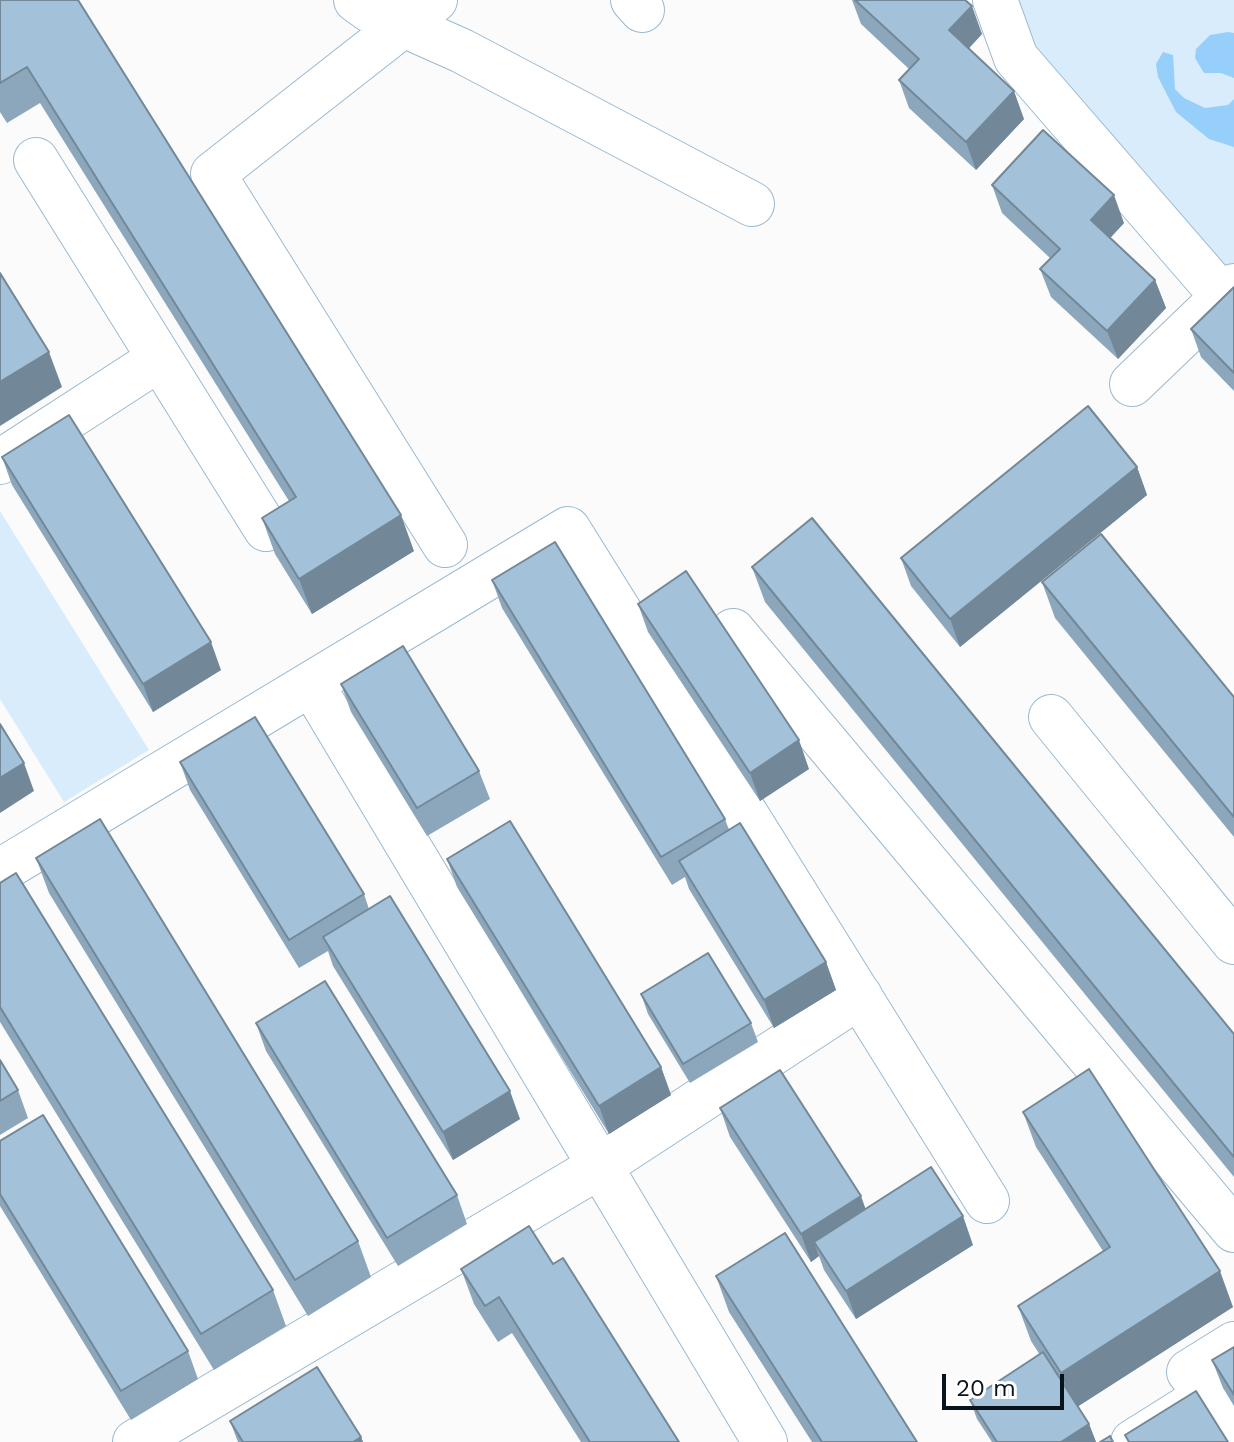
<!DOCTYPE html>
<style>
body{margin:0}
#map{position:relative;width:1234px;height:1442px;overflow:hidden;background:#fbfbfb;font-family:"Work Sans",sans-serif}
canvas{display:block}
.scale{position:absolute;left:942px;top:1374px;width:122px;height:36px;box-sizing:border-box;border:4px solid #08131b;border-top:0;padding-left:10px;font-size:24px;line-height:28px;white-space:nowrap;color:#08131b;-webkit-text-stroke:6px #fff;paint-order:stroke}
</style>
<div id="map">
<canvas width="1234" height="1442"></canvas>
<div class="scale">20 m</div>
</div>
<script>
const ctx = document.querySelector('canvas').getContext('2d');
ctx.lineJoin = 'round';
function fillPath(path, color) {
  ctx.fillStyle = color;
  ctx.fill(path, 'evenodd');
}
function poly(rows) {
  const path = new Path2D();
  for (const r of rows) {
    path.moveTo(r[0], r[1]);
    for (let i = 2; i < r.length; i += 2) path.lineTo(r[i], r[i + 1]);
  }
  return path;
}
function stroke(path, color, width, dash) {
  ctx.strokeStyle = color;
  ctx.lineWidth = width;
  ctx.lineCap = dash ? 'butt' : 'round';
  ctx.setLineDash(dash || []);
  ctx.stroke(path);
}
const green = poly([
 [979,0,1234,0,1234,271,1231,274],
 [0,511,149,750,64,802,0,699]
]);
const water = poly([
 [1228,32,1234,33,1234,78,1221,73,1204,73,1195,58,1196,49,1210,35],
 [1163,52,1173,55,1175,89,1184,98,1205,108,1228,105,1234,99,1234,147,1209,139,1176,112,1158,77,1156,64]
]);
const minor = poly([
 [356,0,370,10,462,51,752,204],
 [435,0,213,174,445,545],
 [633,0,642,10],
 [995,0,1016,58,1223,297],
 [36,160,266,529],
 [1132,384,1234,286],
 [0,462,159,359],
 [733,631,1234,1230],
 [312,685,765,1442],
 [1051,717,1234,942],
 [0,871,568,529,987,1201],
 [1208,1395,1189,1372,1234,1344],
 [135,1442,600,1166,860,996],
 [1133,1442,1208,1395,1234,1436]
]);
const wall = poly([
 [0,0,414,551,312,614,275,554,262,518,289,501,40,103,7,123,0,112],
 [852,0,965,0,982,34,969,48,1024,119,976,170,909,108,899,80,909,69,861,24],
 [992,185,1124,223,1110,238,1155,280,1166,308,1118,359,1051,297,1040,269,1050,258,1002,213],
 [1234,287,1234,391,1201,357,1191,329],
 [2,457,221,670,153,712,12,485],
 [1137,467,1147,495,960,647,911,586,901,558],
 [752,567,1234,1034,1234,1177,765,602],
 [492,580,725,819,729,830,826,962,836,990,774,1028,689,889,685,877,672,885,502,608],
 [1042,582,1234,697,1234,837,1055,618],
 [638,604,809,769,760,801,648,632],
 [341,684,479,771,490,799,427,836,351,712],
 [180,762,364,894,369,909,520,1119,453,1160,333,966,328,951,299,968,190,790],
 [36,858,358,1241,371,1277,308,1316,49,893],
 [447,859,661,1067,671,1095,609,1134,457,887],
 [0,883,273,1290,286,1326,214,1370,0,1022],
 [641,994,751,1023,758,1042,690,1083,648,1014],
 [256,1023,457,1195,467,1224,398,1266,266,1051],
 [0,1060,18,1090,28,1118,0,1135],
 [720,1108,865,1209,973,1245,856,1319,824,1270,819,1256,811,1262,730,1137],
 [1023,1112,1233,1307,1078,1406,1089,1424,1096,1442,992,1442,977,1419,970,1400,1040,1355,1031,1341,1018,1306,1103,1251,1036,1147],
 [0,1141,188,1351,198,1379,131,1420,0,1206],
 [553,1264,679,1442,581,1442,512,1333,498,1342,474,1304,461,1269],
 [716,1276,917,1442,812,1442,729,1312],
 [1234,1347,1234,1406,1223,1388,1212,1360],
 [230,1421,361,1437,363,1442,238,1442]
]);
const shadedWall = poly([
 [972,6,982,34,960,58,949,30],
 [1014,91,1024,119,976,170,966,142],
 [1114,195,1124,223,1101,248,1091,220],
 [1155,280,1166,308,1118,359,1107,331],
 [49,352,62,387,0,426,0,382],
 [1137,467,1147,495,960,647,950,619],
 [401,515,414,551,312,614,299,579],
 [211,642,221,670,153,712,143,684],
 [799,740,809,769,760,801,750,773],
 [24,763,34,791,0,813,0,778],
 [826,962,836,990,774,1028,764,1000],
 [661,1067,671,1095,609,1134,599,1106],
 [510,1091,520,1119,453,1160,443,1132],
 [861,1196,871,1224,814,1242,819,1256,811,1262,801,1234],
 [963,1216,973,1245,856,1319,846,1291],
 [1220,1271,1233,1307,1074,1409,1061,1373],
 [1089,1424,1096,1442,1061,1442],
 [361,1437,363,1442,353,1442]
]);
const building = poly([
 [0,0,78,0,401,515,299,579,262,518,296,497,27,67,0,83,0,0],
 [855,0,965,0,972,6,949,30,1014,91,966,142,899,80,919,59,855,0],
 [1043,130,1114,195,1091,220,1155,280,1107,331,1040,269,1060,249,992,185,1043,130],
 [0,273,49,352,0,382,0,273],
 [1234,287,1234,373,1191,329,1234,287],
 [1088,406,1137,467,950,619,901,558,1088,406],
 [69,415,211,642,143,684,2,457,69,415],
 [812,518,1234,1034,1234,1157,752,567,812,518],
 [1101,534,1234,697,1234,817,1042,582,1101,534],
 [555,542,725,819,661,857,492,580,555,542],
 [686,571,799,740,750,773,638,604,686,571],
 [403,646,479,771,417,808,341,684,403,646],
 [255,717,364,894,289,940,180,762,255,717],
 [0,724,24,763,0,778,0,724],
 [100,819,358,1241,295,1280,36,858,100,819],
 [510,821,661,1067,599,1106,447,859,510,821],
 [740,823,826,962,764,1000,679,861,740,823],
 [16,873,273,1290,201,1334,0,1007,0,883,16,873],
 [390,896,510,1091,443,1132,323,937,390,896],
 [708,953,751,1023,683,1064,641,994,708,953],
 [325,981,457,1195,387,1238,256,1023,325,981],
 [0,1060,18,1090,0,1101,0,1060],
 [1089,1069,1220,1271,1061,1373,1018,1306,1110,1247,1023,1112,1089,1069],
 [780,1070,861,1196,801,1234,720,1108,780,1070],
 [43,1115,188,1351,121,1391,0,1194,0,1141,43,1115],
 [931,1167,963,1216,846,1291,814,1242,931,1167],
 [529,1226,553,1264,563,1258,679,1442,590,1442,499,1297,485,1306,461,1269,529,1226],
 [785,1233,917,1442,822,1442,716,1276,785,1233],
 [1234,1347,1234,1395,1212,1360,1234,1347],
 [1043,1352,1089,1424,1061,1442,997,1442,970,1400,1043,1352],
 [317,1367,361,1437,353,1442,243,1442,230,1421,317,1367],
 [1196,1391,1228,1442,1129,1442,1125,1435,1196,1391],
 [1110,1436,1113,1442,1100,1442,1110,1436]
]);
fillPath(green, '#d8ecfb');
fillPath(water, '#96cffa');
stroke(minor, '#9bb9d0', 46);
stroke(minor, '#fff', 44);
fillPath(wall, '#8ca7bb');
fillPath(shadedWall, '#728898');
fillPath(building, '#a3c2d9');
stroke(building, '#728898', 2);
</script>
